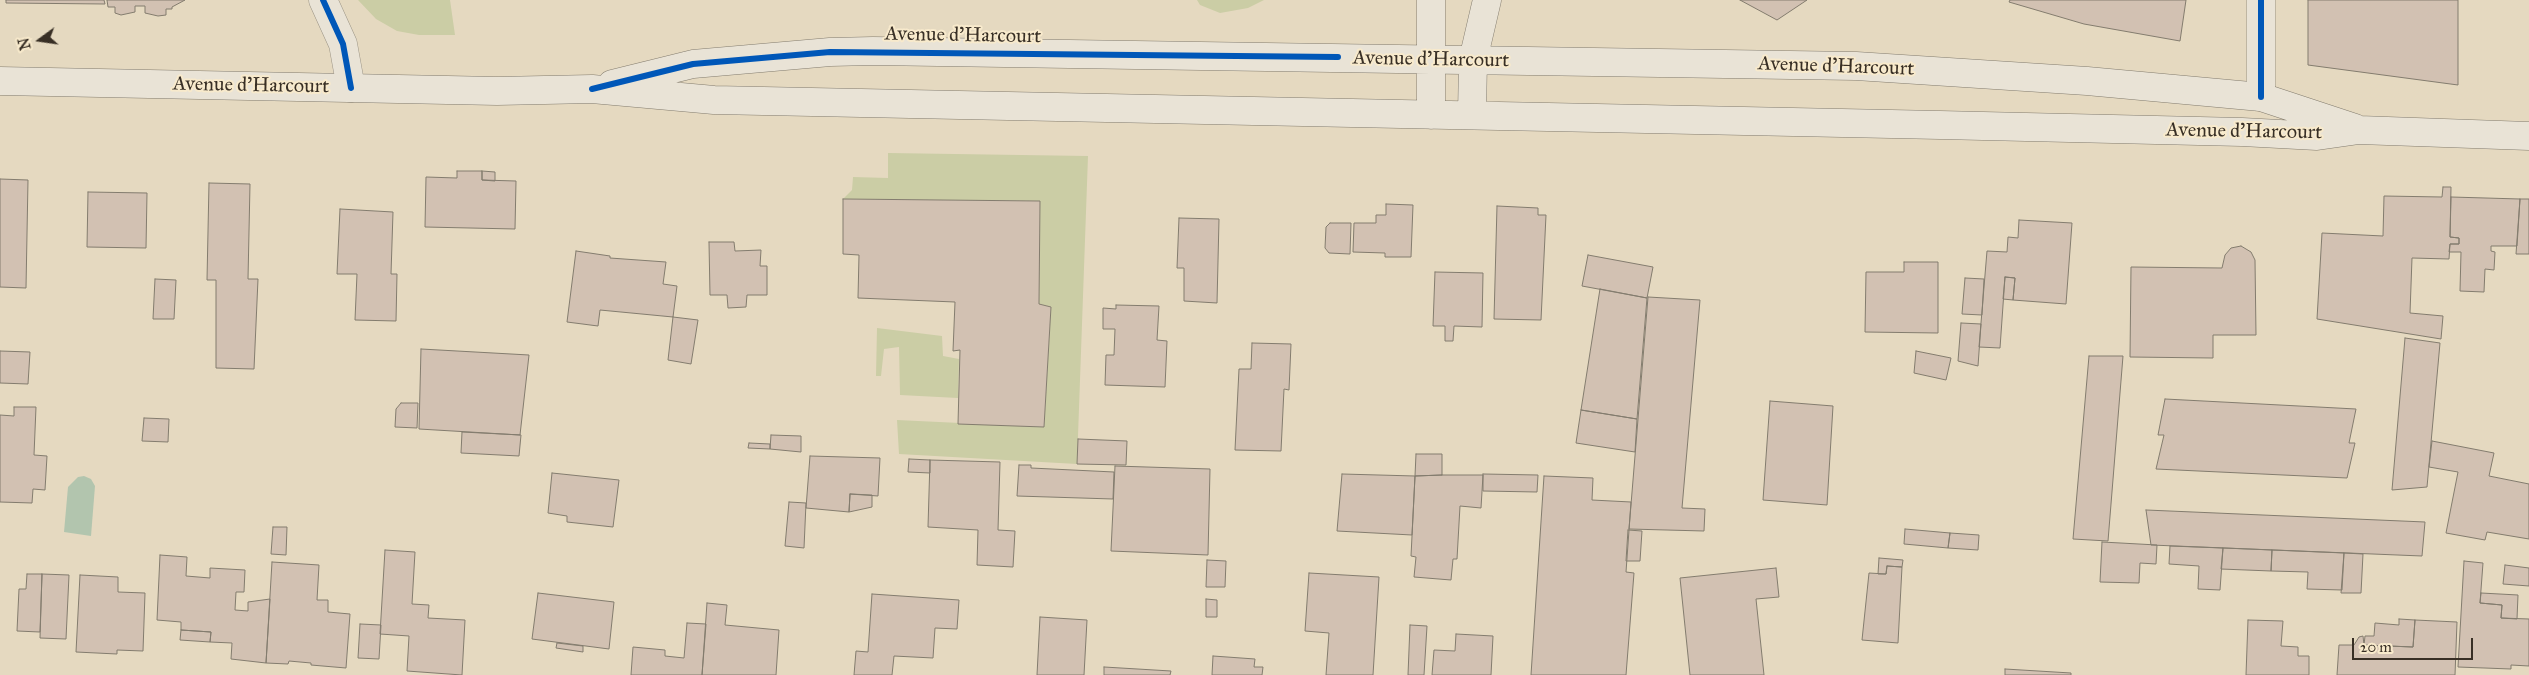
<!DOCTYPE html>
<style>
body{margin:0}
#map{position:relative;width:2529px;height:675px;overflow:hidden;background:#e5d9c0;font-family:"IM FELL Great Primer",serif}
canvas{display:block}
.north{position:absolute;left:15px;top:15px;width:50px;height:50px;-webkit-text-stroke:4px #f8eacc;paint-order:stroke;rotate:256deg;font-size:14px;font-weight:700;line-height:20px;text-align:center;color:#382f25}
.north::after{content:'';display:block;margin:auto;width:18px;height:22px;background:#382f25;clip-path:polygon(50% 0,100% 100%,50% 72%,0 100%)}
.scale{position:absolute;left:2352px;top:638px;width:121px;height:22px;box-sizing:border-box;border:2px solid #382f25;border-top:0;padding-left:6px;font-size:15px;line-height:18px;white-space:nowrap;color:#382f25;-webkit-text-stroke:4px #f8eacc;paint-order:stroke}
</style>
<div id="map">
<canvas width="2529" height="675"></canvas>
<div class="north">N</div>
<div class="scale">20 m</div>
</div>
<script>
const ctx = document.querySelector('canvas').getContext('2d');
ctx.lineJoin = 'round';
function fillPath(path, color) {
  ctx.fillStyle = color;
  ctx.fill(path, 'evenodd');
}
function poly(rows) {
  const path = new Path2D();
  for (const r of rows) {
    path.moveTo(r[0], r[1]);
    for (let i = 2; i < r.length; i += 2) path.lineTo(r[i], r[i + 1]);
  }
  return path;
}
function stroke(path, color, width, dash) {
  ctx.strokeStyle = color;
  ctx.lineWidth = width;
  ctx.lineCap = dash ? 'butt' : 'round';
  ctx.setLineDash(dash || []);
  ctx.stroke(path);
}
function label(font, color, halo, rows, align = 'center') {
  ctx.font = font + ' "IM FELL Great Primer",serif';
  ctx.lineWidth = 4;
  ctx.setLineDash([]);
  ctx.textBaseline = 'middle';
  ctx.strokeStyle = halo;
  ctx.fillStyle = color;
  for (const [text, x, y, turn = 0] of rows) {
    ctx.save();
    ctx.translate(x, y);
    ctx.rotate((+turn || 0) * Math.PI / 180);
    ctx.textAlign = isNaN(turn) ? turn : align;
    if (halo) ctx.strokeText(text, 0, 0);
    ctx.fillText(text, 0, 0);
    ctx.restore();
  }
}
const green = poly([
 [358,0,450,0,455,35,419,35,397,31,376,19],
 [1197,0,1264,0,1248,8,1220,13,1200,5],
 [888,153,1088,156,1077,464,899,454,897,420,1044,427,1051,307,1039,304,1040,201,843,199,852,190,853,177,888,178],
 [877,328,942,336,943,356,959,359,958,398,900,395,899,347,884,349,881,376,876,376]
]);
const water = poly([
 [84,476,91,479,95,486,91,536,64,532,68,487,78,477]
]);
const building = poly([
 [6,0,104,0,105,4,6,3,6,0],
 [107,0,185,0,172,7,172,9,166,9,166,15,158,16,145,13,145,6,135,6,135,12,121,15,115,13,115,7,108,7,107,0],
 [1740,0,1807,0,1777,20,1740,0],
 [2010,0,2186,0,2180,41,2084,24,2009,2,2010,0],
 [2308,0,2458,0,2458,85,2308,65,2308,0],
 [457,171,482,171,482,180,516,181,515,229,425,227,426,177,457,178,457,171],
 [482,171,495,172,495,181,482,180,482,171],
 [0,179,28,180,26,288,0,287,0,179],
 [209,183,250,184,248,279,258,279,254,369,216,368,216,280,207,280,209,183],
 [2443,187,2451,187,2450,237,2459,238,2459,244,2450,244,2449,259,2412,258,2410,313,2443,316,2441,339,2317,319,2322,233,2383,236,2384,196,2442,197,2443,187],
 [88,192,147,193,146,248,87,247,88,192],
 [2451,197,2520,199,2517,246,2491,246,2491,251,2495,252,2494,270,2485,269,2484,292,2460,291,2461,252,2449,252,2450,244,2459,244,2459,238,2450,237,2451,197],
 [843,199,1040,201,1039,304,1051,307,1044,427,958,424,960,350,953,351,955,302,858,298,859,255,843,254,843,199],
 [2520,199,2529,199,2529,254,2516,254,2520,199],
 [1386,204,1413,205,1411,257,1385,257,1385,253,1353,252,1354,223,1376,223,1376,215,1386,215,1386,204],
 [1497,206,1538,208,1538,215,1546,215,1541,320,1494,319,1497,206],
 [340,209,393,212,391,274,397,274,396,321,355,320,357,274,337,274,340,209],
 [1179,218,1219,219,1217,303,1184,301,1184,268,1177,268,1179,218],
 [2019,220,2072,223,2066,304,2013,300,2015,278,2005,277,2000,348,1979,347,1987,251,2007,252,2008,237,2018,238,2019,220],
 [1330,223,1351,223,1350,254,1329,253,1325,248,1326,227,1330,223],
 [709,242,734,242,735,251,761,250,760,266,767,266,767,295,747,295,746,307,728,308,727,295,710,295,709,242],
 [2241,246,2251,252,2255,260,2256,335,2213,335,2213,358,2130,357,2131,267,2222,268,2225,255,2231,248,2241,246],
 [576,251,610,256,610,258,666,262,663,284,677,286,673,317,600,310,598,326,567,322,576,251],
 [1588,255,1653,267,1647,298,1582,286,1588,255],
 [1904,262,1938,262,1938,333,1865,332,1866,272,1904,272,1904,262],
 [1435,272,1483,273,1482,327,1454,326,1453,341,1445,341,1445,326,1433,326,1435,272],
 [2005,277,2015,278,2013,300,2003,299,2005,277],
 [1965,278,1984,279,1982,315,1962,314,1965,278],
 [155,279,176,280,174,319,153,319,155,279],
 [1600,289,1647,298,1637,419,1581,410,1600,289],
 [1648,297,1700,300,1682,508,1705,509,1704,531,1629,529,1648,297],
 [1116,305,1159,306,1157,340,1167,341,1165,387,1105,385,1106,355,1114,355,1115,329,1103,329,1103,308,1116,309,1116,305],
 [673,317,698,320,691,364,668,360,673,317],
 [1961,323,1981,324,1978,366,1958,361,1961,323],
 [2405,338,2440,343,2427,487,2392,490,2405,338],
 [1252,343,1291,344,1289,390,1284,389,1281,451,1235,450,1239,369,1251,369,1252,343],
 [421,349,529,355,520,435,419,429,421,349],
 [0,351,30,352,28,384,0,383,0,351],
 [1916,351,1951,358,1946,380,1914,373,1916,351],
 [2089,356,2123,356,2108,541,2073,539,2089,356],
 [2165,399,2356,409,2349,443,2355,443,2347,478,2156,469,2164,435,2158,435,2165,399],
 [1770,401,1833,406,1827,505,1763,500,1770,401],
 [401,403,418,403,417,428,395,427,396,409,401,403],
 [14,407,36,407,34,455,47,456,45,490,33,489,32,503,0,502,0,415,14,416,14,407],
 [1581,410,1637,419,1635,452,1576,443,1581,410],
 [144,418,169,419,168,442,142,441,144,418],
 [462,432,521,435,519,456,461,453,462,432],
 [771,435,801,436,801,452,770,449,771,435],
 [1078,439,1127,441,1126,465,1077,464,1078,439],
 [2432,441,2494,453,2489,476,2529,484,2529,539,2487,532,2485,540,2446,533,2458,472,2429,467,2432,441],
 [749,443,770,444,770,449,748,448,749,443],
 [1416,454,1442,454,1442,475,1415,476,1416,454],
 [810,456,880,458,878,496,850,494,849,512,806,508,810,456],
 [909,459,930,460,930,473,908,472,909,459],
 [930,460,1000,462,998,530,1015,531,1013,567,977,565,978,530,928,527,930,460],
 [1019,465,1031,465,1031,468,1114,472,1113,499,1017,496,1019,465],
 [1115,466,1210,469,1208,555,1111,551,1115,466],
 [552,473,619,480,613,527,567,522,567,516,548,513,552,473],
 [1342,474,1415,476,1412,535,1337,531,1342,474],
 [1483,474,1538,475,1537,492,1483,491,1483,474],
 [1442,475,1483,475,1481,508,1460,506,1457,559,1453,559,1451,580,1414,577,1416,557,1411,556,1415,476,1442,475],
 [1544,476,1593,478,1592,500,1631,502,1626,572,1634,573,1626,675,1531,675,1544,476],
 [850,494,872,495,872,507,849,512,850,494],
 [789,502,806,503,804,548,785,546,789,502],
 [2146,510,2425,522,2422,556,2151,545,2146,510],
 [273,527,287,527,286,555,271,554,273,527],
 [1905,529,1950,533,1948,548,1904,544,1905,529],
 [1628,530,1642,531,1640,561,1626,561,1628,530],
 [1950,533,1979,535,1978,550,1948,548,1950,533],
 [2102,542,2157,545,2156,564,2140,563,2139,583,2100,582,2102,542],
 [2170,546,2223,548,2220,590,2198,589,2199,566,2169,564,2170,546],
 [2223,548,2272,550,2271,571,2221,569,2223,548],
 [385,550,415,552,412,604,429,605,428,618,465,620,462,675,407,671,409,636,380,634,385,550],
 [2272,550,2344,553,2342,590,2307,589,2308,572,2271,571,2272,550],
 [2344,553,2363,554,2361,593,2341,593,2344,553],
 [160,555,187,557,186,576,210,578,210,568,245,570,244,592,236,592,235,610,248,611,248,602,270,599,266,663,231,659,232,643,210,642,211,632,181,630,181,622,157,620,160,555],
 [1879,558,1903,560,1902,567,1887,566,1886,574,1878,574,1879,558],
 [1207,560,1226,561,1225,587,1206,587,1207,560],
 [2464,561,2483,563,2480,603,2502,605,2501,618,2529,619,2529,666,2511,665,2511,669,2458,667,2464,561],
 [272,562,319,565,317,600,328,600,328,612,350,614,346,668,311,665,311,663,289,661,288,664,266,663,272,562],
 [2505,565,2529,568,2529,586,2503,584,2505,565],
 [1887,566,1902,567,1898,643,1862,640,1869,573,1886,574,1887,566],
 [1776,568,1779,597,1756,599,1764,675,1690,675,1680,578,1776,568],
 [1309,573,1379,577,1373,675,1326,675,1329,633,1305,631,1309,573],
 [27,574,42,574,40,632,17,631,19,589,26,589,27,574],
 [42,574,69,575,66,639,40,638,42,574],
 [80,575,118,577,118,592,145,593,143,651,117,650,117,654,76,652,80,575],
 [538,593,614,602,609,649,532,639,538,593],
 [2481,593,2518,595,2517,619,2501,618,2502,605,2480,603,2481,593],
 [872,594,959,600,957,629,935,628,933,658,894,656,892,675,854,675,856,651,868,652,872,594],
 [1206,599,1217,600,1217,617,1206,617,1206,599],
 [707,603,727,605,725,625,779,630,776,675,702,675,707,603],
 [1040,617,1087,620,1084,675,1037,675,1040,617],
 [2399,619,2415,620,2413,647,2364,645,2365,636,2374,636,2375,623,2399,625,2399,619],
 [2248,620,2283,621,2281,646,2298,647,2298,656,2309,656,2309,675,2246,675,2248,620],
 [2415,620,2457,622,2455,675,2337,675,2339,645,2354,645,2359,637,2363,636,2364,645,2413,647,2415,620],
 [687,623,706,624,702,675,631,675,633,647,665,650,665,656,684,658,687,623],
 [360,624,381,625,379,659,358,658,360,624],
 [1410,625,1427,626,1424,675,1408,675,1410,625],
 [181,630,211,632,210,642,180,640,181,630],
 [1456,634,1493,636,1491,675,1432,675,1434,650,1455,651,1456,634],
 [557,643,583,646,583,652,556,648,557,643],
 [1213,656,1255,659,1254,667,1263,667,1262,675,1212,675,1213,656],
 [1104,667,1171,671,1170,675,1104,675,1104,667],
 [2005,669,2071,673,2071,675,2005,675,2005,669]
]);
const minor = poly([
 [323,0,343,44,351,88],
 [2261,0,2261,97]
]);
const secondary = poly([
 [0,81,497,91,592,89,714,100,1940,125,2242,132,2317,136,2359,130,2529,136],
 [612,84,693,64,830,52,873,51,1856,66,2087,81,2261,97,2355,128],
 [1431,115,1431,0],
 [1472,115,1473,60,1487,0]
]);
const cycleway = poly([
 [323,0,343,44,351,88],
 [2261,0,2261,97],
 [592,89,693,64,830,52,1338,57]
]);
const streetNames = [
 ["Avenue d'Harcourt",963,36,1],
 ["Avenue d'Harcourt",1431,60,1],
 ["Avenue d'Harcourt",1836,67,2],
 ["Avenue d'Harcourt",251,86,1],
 ["Avenue d'Harcourt",2244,132,1]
];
fillPath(green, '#cbcda5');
fillPath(water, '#b2c5ae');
fillPath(building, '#d2c1b2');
stroke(building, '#837c6e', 1);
stroke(minor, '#9a9384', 29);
stroke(secondary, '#837c6e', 29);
stroke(minor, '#e9e3d6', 28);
stroke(secondary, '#e9e3d6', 28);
stroke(cycleway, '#0057b8', 6);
label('20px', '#382f25', '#f8eacc', streetNames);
</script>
